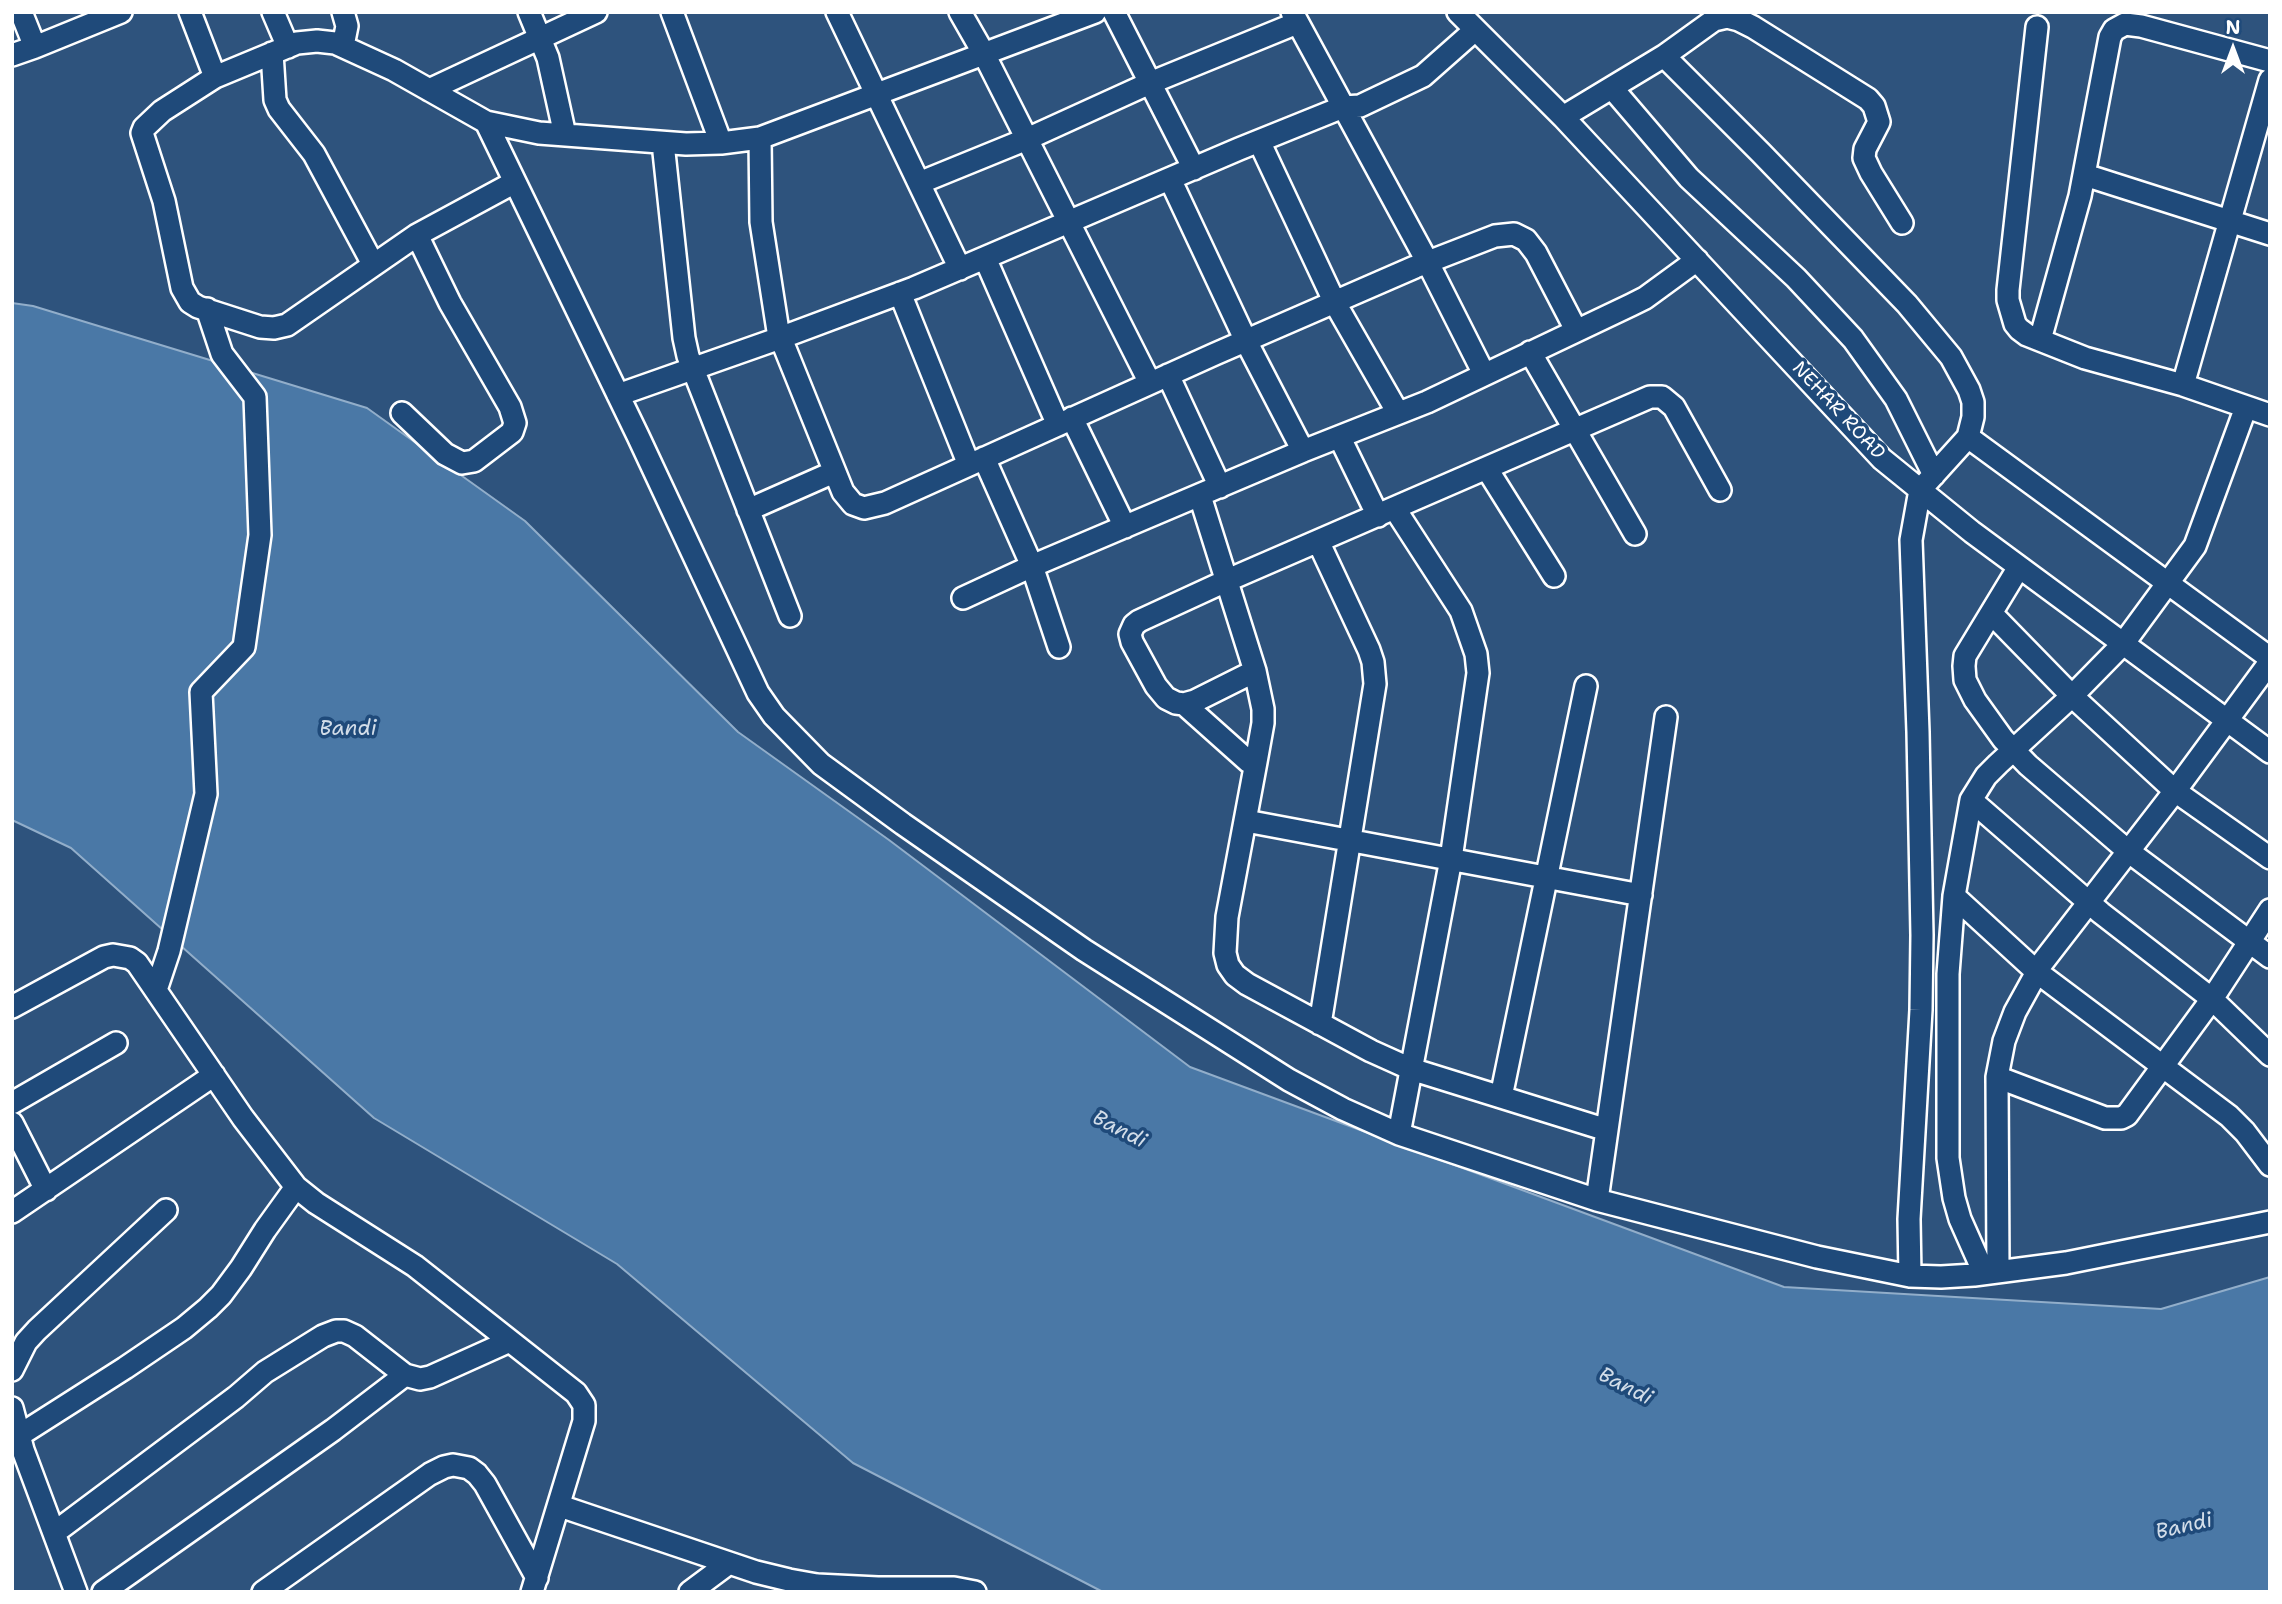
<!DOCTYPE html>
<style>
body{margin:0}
#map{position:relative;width:2282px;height:1604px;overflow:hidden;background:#2e537d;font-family:"Shantell Sans",sans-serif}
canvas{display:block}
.frame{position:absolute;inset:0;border:14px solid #fff;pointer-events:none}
.north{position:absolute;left:2198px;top:14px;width:70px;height:70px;-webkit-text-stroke:5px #1f4a7a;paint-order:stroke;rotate:0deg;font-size:19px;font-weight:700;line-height:28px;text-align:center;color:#fff}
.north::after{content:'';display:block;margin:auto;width:24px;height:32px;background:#fff;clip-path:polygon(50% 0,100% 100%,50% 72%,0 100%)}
</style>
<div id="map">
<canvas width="2282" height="1604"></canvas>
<div class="frame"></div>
<div class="north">N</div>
</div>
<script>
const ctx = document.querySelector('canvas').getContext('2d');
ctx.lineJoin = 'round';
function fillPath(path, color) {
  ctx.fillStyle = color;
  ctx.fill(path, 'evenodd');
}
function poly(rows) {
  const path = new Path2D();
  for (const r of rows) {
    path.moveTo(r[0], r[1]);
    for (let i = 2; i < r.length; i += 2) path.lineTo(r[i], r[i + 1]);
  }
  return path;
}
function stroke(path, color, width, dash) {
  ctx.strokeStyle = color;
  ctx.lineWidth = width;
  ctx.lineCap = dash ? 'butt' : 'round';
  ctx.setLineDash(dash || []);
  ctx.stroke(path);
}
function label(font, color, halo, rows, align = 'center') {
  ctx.font = font + ' "Shantell Sans",sans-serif';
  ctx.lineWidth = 7;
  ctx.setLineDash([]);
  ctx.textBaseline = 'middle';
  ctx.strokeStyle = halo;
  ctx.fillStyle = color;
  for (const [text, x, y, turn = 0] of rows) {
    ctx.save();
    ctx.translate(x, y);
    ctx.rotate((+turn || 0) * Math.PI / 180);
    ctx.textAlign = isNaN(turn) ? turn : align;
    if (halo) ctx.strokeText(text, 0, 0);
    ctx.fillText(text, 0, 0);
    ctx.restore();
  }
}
const water = poly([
 [12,303,33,306,367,408,525,521,738,732,889,840,1190,1067,1784,1287,2161,1309,2270,1277,2270,1592,1103,1592,853,1463,617,1264,374,1118,71,848,12,820,12,303]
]);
const minor = poly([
 [21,12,35,47,121,12],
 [190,12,215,77,297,43,317,41,335,43,394,70,486,122,539,133,686,144,721,143,760,138,1095,12],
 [273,12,288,47],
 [343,12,347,26,343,46],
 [529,12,548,58,565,135],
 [672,12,721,143],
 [837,12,960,269],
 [960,12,984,54,1150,383],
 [1114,12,1194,169],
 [1292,12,1428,263,1484,374],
 [1458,12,1563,117,1882,459,1972,532,2270,752],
 [2037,27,2008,290,2008,300,2015,324,2019,329,2027,335,2085,358,2183,385,2270,415],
 [272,53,275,100,279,109,314,154,373,264],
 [12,55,35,47],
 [1664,56,1761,153,1907,304,1951,357,1969,390,1973,402,1973,417,1968,437,1920,490,1911,540,1918,732,1922,935,1921,1010,1909,1219,1910,1276],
 [215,77,162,111,144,128,142,133,164,201,182,288,190,302,198,307,260,327,274,328,287,325,417,235,515,182],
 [1612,88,1689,178,1796,278,1853,339,1896,399,1934,475],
 [429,90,596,12],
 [1563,117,1664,56,1714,20,1727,17,1739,20,1753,27,1868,99,1874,106,1879,122,1865,149,1864,158,1871,173,1902,223],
 [486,122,638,436,758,693,774,716,821,764,903,824,1084,950,1289,1080,1343,1109,1399,1134,1597,1200,1817,1257,1910,1276,1941,1277,1974,1275,2066,1263,2270,1222],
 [760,138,761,222,778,331,843,492,853,504,864,508,885,503,1215,354,1415,267,1495,236,1514,234,1526,240,1536,253,1576,330],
 [1259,141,1335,303,1398,413],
 [663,143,684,338,688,356,790,616],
 [2085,175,2270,234],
 [1170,179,1246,341,1303,451],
 [919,183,1027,139,1150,83,1297,23],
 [985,258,1058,425],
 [900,293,969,465],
 [2040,340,2080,196,2110,37,2114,30,2125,24,2141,26,2270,61],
 [1530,352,1635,534],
 [1168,375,1220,487],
 [2183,385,2270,80],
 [618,395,780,338,914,288,1239,149,1343,107,1360,106,1423,76,1475,30],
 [402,413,445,454,462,463,474,461,512,432,515,423,510,407,450,303,417,235],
 [1072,418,1125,527],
 [1968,437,2270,658],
 [1340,438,1378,516],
 [984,458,1032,566,1059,647],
 [1487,469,1554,576],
 [1200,496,1255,671,1263,709,1263,723,1256,762,1227,917,1225,953,1228,965,1235,975,1247,984,1371,1051,1411,1069,1607,1130],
 [1395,509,1461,611,1476,654,1478,673,1451,859,1399,1134],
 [748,510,834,472],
 [1318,541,1369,650,1373,662,1375,684,1320,1024],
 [2019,567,1965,656,1964,666,1965,680,1975,700,2003,739,2028,765,2128,851,2270,957],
 [963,598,1032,566,1303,451,1427,402,1631,305,1645,298,1697,260],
 [1991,613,2072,696,2175,791,2270,858],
 [1255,671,1195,701,1184,704,1176,703,1166,698,1156,686,1132,642,1130,634,1134,625,1139,621,1228,580,1650,397,1662,397,1674,407,1720,490],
 [1184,704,1249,762,1256,762],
 [1971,800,2101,913,2212,999,2270,1055],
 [1246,821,1641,895],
 [1954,896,2037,972,2229,1116,2245,1132,2270,1165],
 [156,990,169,951,206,794,201,692,244,647,260,535,255,397,222,354,207,309],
 [12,1007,104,957,113,955,130,958,137,963,243,1118,296,1187,316,1203,415,1266,576,1393,584,1405,584,1421,532,1592],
 [1997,1077,2105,1118,2121,1118,2127,1115,2212,999,2270,910],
 [1501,1097,1586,686],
 [12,1103,116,1043],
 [12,1123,46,1190],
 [1597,1200,1666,717],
 [12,1212,214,1075],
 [1998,1271,1997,1077,2004,1041,2015,1012,2042,963,2175,791,2270,662],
 [1984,1273,1960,1219,1954,1198,1948,1158,1948,974,1954,896,1971,800,1986,776,1998,764,2072,696,2123,644,2195,546,2246,407],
 [12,1370,26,1342,37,1330,166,1210],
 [12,1408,23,1450,76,1592],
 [12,1440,125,1368,184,1328,208,1308,221,1295,241,1268,265,1230,296,1187],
 [560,1506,756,1572,789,1580,817,1585,878,1588,954,1588,975,1592],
 [54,1533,236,1397,265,1372,323,1336,336,1331,344,1331,355,1336,405,1375,420,1379,430,1377,510,1341],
 [103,1592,333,1430,405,1375],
 [263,1592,430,1474,444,1467,453,1465,469,1468,477,1474,485,1484,537,1578],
 [690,1592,729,1563]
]);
const streetNames = [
 ["NEHAR ROAD",1838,411,47]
];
const waterNames = [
 ["Bandi",348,730],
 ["Bandi",1119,1130,27],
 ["Bandi",1625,1387,27],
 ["Bandi",2184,1527,-13]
];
fillPath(water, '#4a78a6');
stroke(water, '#92aeca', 2);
stroke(minor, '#fff', 26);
stroke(minor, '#1f4a7a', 21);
label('19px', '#fff', '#1f4a7a', streetNames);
label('italic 21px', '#d2dde9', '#1f4a7a', waterNames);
</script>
